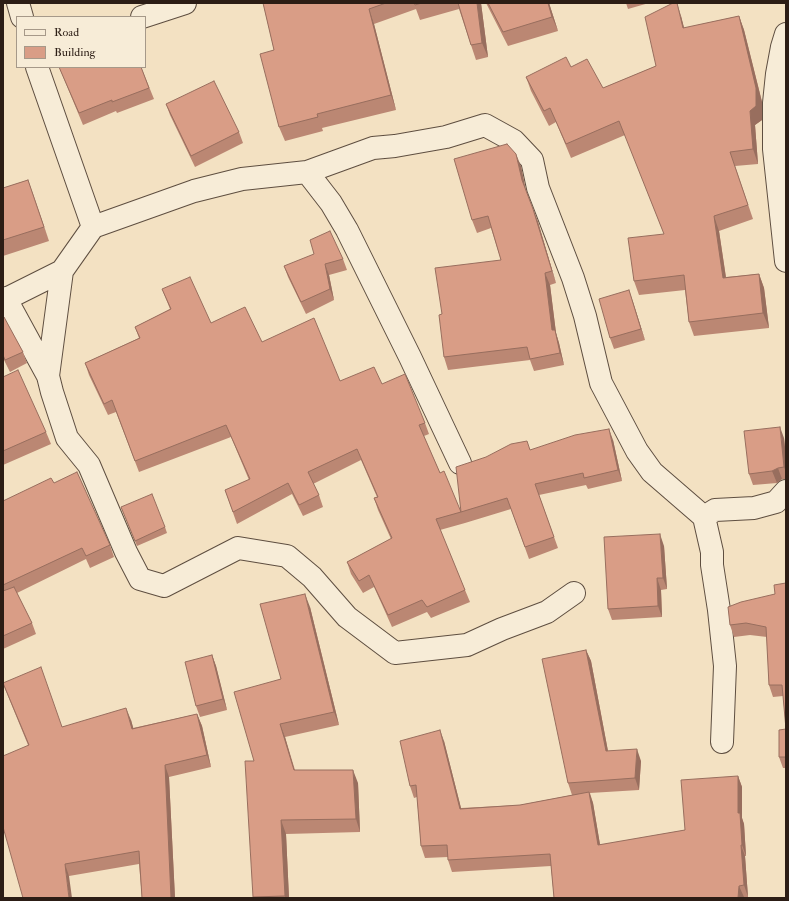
<!DOCTYPE html>
<style>
body{margin:0}
#map{position:relative;width:789px;height:901px;overflow:hidden;background:#f3e1c2;font-family:"IM FELL Double Pica",serif}
canvas{display:block}
.frame{position:absolute;inset:0;border:4px solid #2c1d15;pointer-events:none}
.legend{position:absolute;left:16px;top:16px;width:130px;height:52px;box-sizing:border-box;background:#f7ecd7;border:1px solid #a69989;margin:0;padding:5px 7px;list-style:none;font-size:12px;color:#2c1d15}
.legend li{display:flex;align-items:center;gap:8px;height:20px}
.legend b{width:20px;border:1px solid #a69989}
</style>
<div id="map">
<canvas width="789" height="901"></canvas>
<div class="frame"></div>
<ul class="legend">
<li><b style="height:5px;background:#f7ecd7"></b>Road</li>
<li><b style="height:11px;background:#d99d86"></b>Building</li>
</ul>
</div>
<script>
const ctx = document.querySelector('canvas').getContext('2d');
ctx.lineJoin = 'round';
function poly(rows) {
  const path = new Path2D();
  for (const r of rows) {
    path.moveTo(r[0], r[1]);
    for (let i = 2; i < r.length; i += 2) path.lineTo(r[i], r[i + 1]);
  }
  return path;
}
function stroke(path, color, width, dash) {
  ctx.strokeStyle = color;
  ctx.lineWidth = width;
  ctx.lineCap = dash ? 'butt' : 'round';
  ctx.setLineDash(dash || []);
  ctx.stroke(path);
}
function fillPath(path, color) {
  ctx.fillStyle = color;
  ctx.fill(path, 'evenodd');
}
const street = poly([
 [18,3,22,17],
 [142,17,185,3],
 [786,34,782,47,777,74,774,103,774,149,786,261],
 [37,67,93,227],
 [307,172,331,203,347,230,410,357,460,463],
 [3,298,6,299,62,271,93,227,194,191,242,179,307,172,373,148,395,146,446,137,485,125,514,141,532,160,538,188,573,278,585,316,601,383,637,451,652,472,704,517,712,552,712,565,719,610,725,666,722,742],
 [6,299,48,376,52,392,67,438,89,465,126,552,140,579,164,586,238,548,287,556,312,577,347,617,395,653,467,645,502,629,547,612,574,593],
 [48,376,62,271],
 [704,517,715,510,754,508,776,502,786,491]
]);
const wall = poly([
 [263,3,481,3,488,57,476,60,459,9,420,20,416,9,374,24,396,110,322,128,323,131,285,141,279,127,274,50],
 [486,3,549,3,558,31,508,46],
 [626,3,649,3,628,9],
 [681,16,684,28,739,16,744,30,762,102,762,120,755,125,758,164,735,166,753,219,719,231,726,277,759,274,764,288,769,328,694,336,689,322,685,290,639,295,634,281,664,234,625,135,571,158,556,122,549,126,531,91,526,77,571,67,603,88,656,66],
 [59,67,141,67,154,99,117,113,116,111,83,125],
 [166,104,239,132,243,143,195,167,170,115],
 [521,166,526,191,538,222,556,283,550,285,556,333,559,343,564,365,534,371,530,360,448,370,444,357,442,314,501,260,491,228,477,233,472,220],
 [28,180,49,241,3,256,3,188],
 [343,259,347,270,329,275,334,300,306,314,288,277,284,266],
 [162,289,211,323,262,342,340,381,382,384,425,423,429,434,424,436,440,473,461,512,465,523,440,530,470,602,431,618,427,612,392,627,374,587,363,593,351,574,347,562,391,539,378,510,374,498,377,497,361,460,313,484,319,495,323,507,303,516,292,494,237,524,225,490,249,480,231,437,139,472,116,412,108,415,89,375,85,363,139,338,135,327,170,309],
 [629,290,645,340,614,349,610,338],
 [3,317,23,352,27,363,10,372,3,358],
 [3,377,46,432,51,444,3,465],
 [784,438,786,457,786,479,782,479,777,483,753,485,749,474],
 [613,440,622,481,588,489,586,485,539,495,558,548,529,559,511,509,465,523,461,512,530,450],
 [54,483,110,545,114,557,90,568,86,559,17,593,32,623,36,634,3,649,3,501],
 [121,507,165,527,167,533,137,546],
 [664,546,667,589,661,590,662,617,612,620,608,609],
 [786,583,786,768,783,768,779,757,786,729,783,696,773,697,769,685,767,637,750,635,734,637,730,625,775,594],
 [310,607,339,725,285,737,295,770,358,783,360,832,286,834,289,898,253,898,253,897,281,679],
 [586,650,591,661,608,751,641,761,639,790,590,793,593,803,600,845,685,830,738,776,742,787,742,818,744,824,746,856,745,856,748,897,744,897,743,898,554,898,551,866,452,872,448,860,448,857,425,858,421,846,417,797,414,798,410,786,444,741,461,808,520,805,572,795,568,783],
 [212,655,216,666,227,710,200,717,196,706],
 [3,684,62,727,131,720,133,728,197,714,202,726,211,767,169,777,175,898,142,898,139,864,69,876,3,827,28,745]
]);
const shadedWall = poly([
 [477,3,481,3,488,57,482,43],
 [548,3,549,3,558,31,552,17],
 [677,3,681,16,688,43,683,28],
 [369,9,374,24,396,110,391,95],
 [739,16,744,30,762,102,762,120,755,125,758,164,753,149],
 [516,154,521,166,526,192,522,180],
 [28,180,33,194,49,241,44,227],
 [533,209,538,222,556,283,552,271],
 [714,216,719,231,728,292,723,278],
 [325,264,329,275,334,300,330,289],
 [545,273,550,285,556,333,559,343,564,365,552,330],
 [759,274,764,288,769,328,763,313],
 [629,290,633,302,645,340,641,329],
 [780,427,784,438,786,457,786,472,784,467],
 [609,429,613,440,622,481,618,470],
 [778,468,782,479,777,483,772,471],
 [660,534,664,546,667,589,663,578],
 [657,578,661,590,662,617,658,606],
 [305,594,310,607,339,725,334,712],
 [586,650,591,661,610,762,606,751],
 [212,655,216,666,227,710,223,699],
 [126,708,131,720,137,741,132,729],
 [197,714,202,726,211,767,207,755],
 [280,724,285,737,298,783,294,770],
 [440,730,444,741,464,820,460,809],
 [637,749,641,761,639,790,635,778],
 [165,765,169,777,175,898,171,898],
 [353,770,358,783,360,832,356,819],
 [738,776,742,787,742,818,744,824,746,856,742,845,738,813],
 [589,792,593,803,602,856,598,845],
 [281,820,286,834,289,898,285,898,285,896],
 [741,845,745,856,748,897,744,885],
 [65,864,69,876,72,898,69,898],
 [739,886,744,897,743,898,738,898]
]);
const building = poly([
 [263,3,386,3,369,9,391,95,317,114,318,117,279,127,260,54,274,50,263,3],
 [414,3,422,3,415,5,414,3],
 [458,3,477,3,482,43,471,45,458,3],
 [488,3,548,3,552,17,503,32,488,3],
 [673,3,677,3,683,28,739,16,756,88,756,106,750,111,753,149,730,152,748,205,714,216,723,278,759,274,763,313,689,322,684,275,634,281,628,238,664,234,619,121,566,144,550,108,544,111,526,77,566,57,571,67,587,59,603,88,656,66,645,17,673,3],
 [59,67,141,67,149,88,112,102,112,100,79,113,59,67],
 [214,81,239,132,191,156,166,104,214,81],
 [507,144,516,154,522,180,533,209,552,271,545,273,552,330,555,330,560,353,530,359,527,347,444,357,439,315,442,314,435,268,501,260,488,216,472,220,454,159,507,144],
 [28,180,44,227,3,240,3,188,28,180],
 [330,231,343,259,325,264,330,289,301,302,284,266,314,254,310,240,330,231],
 [190,277,211,323,245,307,262,342,314,318,340,381,374,367,382,384,405,374,425,423,419,425,440,473,444,471,461,512,436,519,465,590,427,607,422,600,388,615,369,575,359,581,347,562,392,538,374,498,378,497,357,449,308,472,319,495,299,505,288,483,233,512,225,490,250,479,226,425,135,461,112,400,104,404,85,363,140,338,135,327,171,309,162,289,190,277],
 [629,290,641,329,610,338,599,299,629,290],
 [3,317,4,317,23,352,5,360,3,355,3,317],
 [18,370,46,432,3,451,3,377,18,370],
 [780,427,784,467,778,468,772,471,749,474,744,431,780,427],
 [609,429,618,470,584,478,583,473,535,484,554,537,525,547,507,498,461,512,456,467,486,457,511,444,527,441,530,450,575,435,609,429],
 [77,472,110,545,86,556,82,548,3,585,3,501,51,478,54,483,77,472],
 [152,494,165,527,135,541,121,507,152,494],
 [660,534,663,578,657,578,658,606,608,609,604,537,660,534],
 [786,583,786,757,779,757,779,730,786,729,782,685,769,685,766,627,746,623,730,625,728,607,741,602,775,594,774,585,786,583],
 [14,587,32,623,3,636,3,591,14,587],
 [305,594,334,712,280,724,294,770,353,770,356,819,281,820,285,896,253,897,245,761,254,761,234,692,281,679,260,604,305,594],
 [586,650,606,751,637,749,635,778,568,783,542,659,586,650],
 [212,655,223,699,196,706,185,662,212,655],
 [41,667,62,727,126,708,132,729,197,714,207,755,165,765,171,898,142,898,139,851,65,864,69,898,23,898,3,827,3,756,29,745,3,683,41,667],
 [440,730,460,809,520,805,589,792,598,845,685,830,681,780,738,776,738,813,740,813,742,845,741,845,744,885,739,886,738,898,554,898,550,854,448,860,447,845,421,846,416,785,410,786,400,741,440,730]
]);
stroke(street, '#5e4e40', 24);
stroke(street, '#f7ecd7', 22);
fillPath(wall, '#bb8773');
fillPath(shadedWall, '#986e5e');
fillPath(building, '#d99d86');
stroke(building, '#986e5e', 1);
</script>
